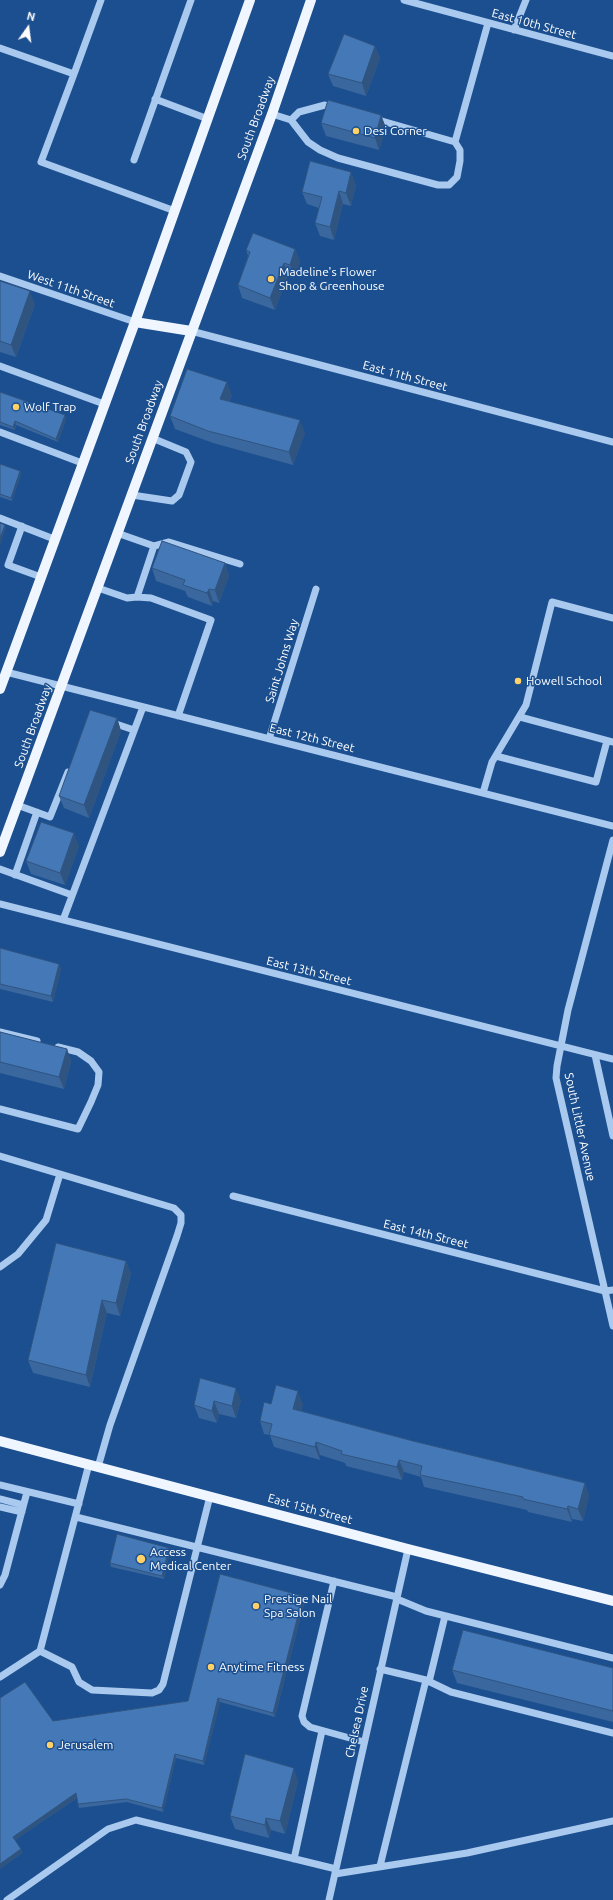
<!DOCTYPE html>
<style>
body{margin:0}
#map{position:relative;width:613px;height:1900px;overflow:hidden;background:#1b4f8f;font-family:Ubuntu,sans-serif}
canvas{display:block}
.north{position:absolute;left:8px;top:8px;width:40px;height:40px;-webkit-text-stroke:3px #1b4f8f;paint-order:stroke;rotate:14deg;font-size:11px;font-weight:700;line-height:16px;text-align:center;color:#fff}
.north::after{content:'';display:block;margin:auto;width:14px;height:18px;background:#fff;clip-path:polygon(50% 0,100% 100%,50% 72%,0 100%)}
</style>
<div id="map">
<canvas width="613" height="1900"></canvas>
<div class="north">N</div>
</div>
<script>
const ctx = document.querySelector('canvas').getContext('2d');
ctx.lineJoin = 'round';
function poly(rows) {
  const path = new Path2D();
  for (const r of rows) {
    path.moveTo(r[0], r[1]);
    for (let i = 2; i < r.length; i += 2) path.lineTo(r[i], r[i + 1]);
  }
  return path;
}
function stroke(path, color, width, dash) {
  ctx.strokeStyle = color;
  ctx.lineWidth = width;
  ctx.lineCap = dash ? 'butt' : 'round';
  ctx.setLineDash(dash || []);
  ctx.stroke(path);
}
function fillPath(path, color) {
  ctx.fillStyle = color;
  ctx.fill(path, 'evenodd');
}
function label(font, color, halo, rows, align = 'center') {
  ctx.font = font + ' Ubuntu,sans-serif';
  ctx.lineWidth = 3;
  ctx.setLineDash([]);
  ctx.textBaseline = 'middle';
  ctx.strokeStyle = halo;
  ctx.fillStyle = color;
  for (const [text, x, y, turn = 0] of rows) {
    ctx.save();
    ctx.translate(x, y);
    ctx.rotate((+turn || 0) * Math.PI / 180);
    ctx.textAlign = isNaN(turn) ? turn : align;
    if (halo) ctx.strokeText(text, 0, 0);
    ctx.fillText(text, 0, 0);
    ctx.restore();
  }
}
const minor = poly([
 [404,0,613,56],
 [514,30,526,0],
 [0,48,74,74,41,162,175,211],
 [74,74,101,0],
 [155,99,208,119],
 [272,114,291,120,308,142,320,150,338,158,438,185,449,185,457,177,460,161,460,150,455,142,375,119],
 [291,120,299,112,325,105,334,108],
 [455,142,488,23],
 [134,160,191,0],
 [0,276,135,322],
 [191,331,613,442],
 [0,366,104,404],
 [0,432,82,463],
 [132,495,172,501,179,495,191,462,186,452,152,438],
 [0,518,54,539],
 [22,526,8,565,41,577],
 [154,546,169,542,240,564],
 [98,588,127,598,137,597,154,546,117,533],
 [137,597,151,598,211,620,178,716],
 [6,672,613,826],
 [520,717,613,742],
 [110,722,134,730],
 [269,739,316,589],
 [496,756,596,782,607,741],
 [483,793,492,762,526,705,552,602,613,618],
 [17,805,50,817,68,772],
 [613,840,568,1010,557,1066,556,1078,613,1326],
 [0,869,72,895],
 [15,875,37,812],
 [0,904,613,1059],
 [63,920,143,707],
 [0,1032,37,1041],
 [595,1055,613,1136],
 [0,1109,78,1129,91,1102,98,1085,99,1072,91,1061,78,1052,58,1047],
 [0,1156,174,1208,181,1215,181,1223,177,1236,110,1425,98,1467],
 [233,1196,605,1291,613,1290],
 [0,1267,18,1254,46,1220,60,1174],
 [0,1485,79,1504],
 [0,1499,23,1505],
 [0,1507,22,1512],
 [76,1517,397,1597],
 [334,1581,302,1716,304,1722,310,1727,364,1742],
 [0,1585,5,1575,27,1492],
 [397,1599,426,1611,613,1658],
 [40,1651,72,1667,79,1682,92,1690,152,1693,159,1690,163,1684,210,1496],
 [380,1669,426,1680,451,1692,613,1733],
 [0,1677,40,1651,89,1464],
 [429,1682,445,1616],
 [294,1859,322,1731],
 [380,1866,426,1680],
 [335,1874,467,1853,613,1821],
 [7,1900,108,1829,136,1820,336,1869],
 [329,1900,408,1549]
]);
const major = poly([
 [135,322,191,331],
 [0,689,135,322,250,0],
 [0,852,272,114,311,0],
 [0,1441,408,1549,613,1601]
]);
const wall = poly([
 [375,46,380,58,366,96,333,86,328,74],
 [381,115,386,128,379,150,326,136,321,123],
 [356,185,351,206,343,204,334,240,320,236,315,223,319,208,307,204,302,192],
 [295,249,300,262,294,278,288,275,275,310,242,298,238,285,248,256,246,250],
 [0,281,35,304,16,357,0,352],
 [0,392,65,415,66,419,58,442,16,425,15,430,0,425],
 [232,395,229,402,305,433,293,465,213,443,175,429,170,416],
 [0,464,20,471,21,474,12,501,0,497],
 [225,563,229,576,219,603,213,601,212,606,188,597,185,591,156,581,152,568],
 [117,718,121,731,89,818,64,808,59,796],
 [79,846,65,885,31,874,26,861],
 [0,948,59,964,61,969,53,1002,0,989],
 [0,1032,67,1049,71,1061,64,1089,0,1073],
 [126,1261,131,1274,120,1316,107,1313,90,1387,33,1373,28,1360],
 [200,1378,241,1400,236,1418,219,1414,217,1423,199,1418,194,1405],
 [271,1404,303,1404,301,1411,413,1441,585,1483,589,1496,583,1521,572,1519,572,1522,528,1512,527,1510,424,1487,421,1477,404,1472,402,1480,346,1466,345,1463,320,1455,320,1460,274,1447,270,1435,264,1434,260,1421],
 [170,1551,164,1579,111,1567,110,1563],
 [305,1600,275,1717,220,1702,204,1765,176,1758,163,1812,127,1802,79,1808,78,1804,77,1798,15,1840,21,1849,22,1853,0,1869,53,1721,188,1701],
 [613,1668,613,1722,457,1683,452,1670],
 [298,1781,285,1834,271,1830,269,1838,235,1829,230,1816]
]);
const shadedWall = poly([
 [375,46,380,58,366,96,362,83],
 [381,115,386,128,379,150,375,138],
 [351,172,356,185,351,206,346,193],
 [339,191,343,204,334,240,330,227],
 [295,249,300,262,294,278,290,265],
 [284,263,288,275,275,310,270,298],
 [30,291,35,304,16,357,11,345],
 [227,382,232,395,224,412,220,399],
 [65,415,66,419,58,442,56,439],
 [300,420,305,433,293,465,289,452],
 [15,421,16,425,15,430,13,427],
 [20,471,21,474,12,501,11,498],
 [5,525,6,528,0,545,0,538],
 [225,563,229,576,219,603,215,590],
 [209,589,213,601,212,606,207,593],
 [117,718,121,731,89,818,84,805],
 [74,833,79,846,65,885,60,873],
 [59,964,61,969,53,1002,51,996],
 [67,1049,71,1061,64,1089,59,1077],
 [126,1261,131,1274,120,1316,116,1303],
 [102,1300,107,1313,90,1387,86,1375],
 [236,1388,241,1400,236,1418,232,1406],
 [298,1391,303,1404,298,1422,293,1409],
 [214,1401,219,1414,217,1423,212,1411],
 [316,1442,320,1455,320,1460,315,1447],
 [399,1460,404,1472,402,1480,397,1467],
 [585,1483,589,1496,583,1521,578,1509],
 [568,1506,572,1519,572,1522,567,1509],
 [169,1548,170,1551,164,1579,162,1576],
 [303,1596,305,1600,275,1717,273,1713],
 [218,1698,220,1702,204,1765,203,1761],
 [175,1754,176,1758,163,1812,162,1808],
 [294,1768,298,1781,285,1834,280,1821],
 [76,1793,78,1797,14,1841,13,1837],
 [266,1818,271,1830,269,1838,265,1825],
 [21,1849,22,1853,0,1869,0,1864]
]);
const building = poly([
 [344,34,375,46,362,83,328,74,344,34],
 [328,100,381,115,375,138,321,123,328,100],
 [310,161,351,172,346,193,339,191,330,227,315,223,322,197,302,192,310,161],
 [253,233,295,249,290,265,284,263,270,298,238,285,250,252,246,250,253,233],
 [0,281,30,291,11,345,0,341,0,281],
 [187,369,227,382,220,399,300,420,289,452,208,431,170,416,187,369],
 [0,392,65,415,56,439,15,421,13,427,0,422,0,392],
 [0,464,20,471,11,498,0,494,0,464],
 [0,523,5,525,0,538,0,523],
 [162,541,225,563,215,590,209,589,207,593,183,585,185,580,152,568,162,541],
 [90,710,117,718,84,805,59,796,90,710],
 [41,822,74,833,60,873,26,861,41,822],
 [0,948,59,964,51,996,0,984,0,948],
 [0,1032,67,1049,59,1077,0,1062,0,1032],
 [56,1243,126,1261,116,1303,102,1300,86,1375,28,1360,56,1243],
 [200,1378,236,1388,232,1406,214,1401,212,1411,194,1405,200,1378],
 [276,1385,298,1391,293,1409,413,1441,585,1483,578,1509,568,1506,567,1509,523,1499,523,1497,420,1475,422,1466,399,1460,397,1467,341,1454,342,1451,316,1442,315,1447,269,1435,272,1424,260,1421,264,1402,271,1404,276,1385],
 [117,1534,169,1548,162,1576,110,1563,117,1534],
 [220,1574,303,1596,273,1713,218,1698,203,1761,175,1754,162,1808,126,1799,78,1804,76,1793,13,1837,21,1849,0,1864,0,1698,25,1682,53,1721,188,1701,220,1574],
 [463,1630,613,1668,613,1711,452,1670,463,1630],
 [245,1754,294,1768,280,1821,266,1818,265,1825,230,1816,245,1754]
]);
const markers = [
 [356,131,4,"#ffd166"],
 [271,279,4,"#ffd166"],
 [16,407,4,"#ffd166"],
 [518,681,4,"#ffd166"],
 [141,1559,5,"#ffd166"],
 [256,1606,4,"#ffd166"],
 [211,1667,4,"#ffd166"],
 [50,1745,4,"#ffd166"]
];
const streetNames = [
 ["East 10th Street",534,24,15],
 ["South Broadway",256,118,-70],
 ["West 11th Street",71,289,19],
 ["East 11th Street",405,376,15],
 ["South Broadway",144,422,-70],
 ["Saint Johns Way",282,661,-73],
 ["South Broadway",33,726,-70],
 ["East 12th Street",312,738,14],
 ["East 13th Street",309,971,14],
 ["South Littler Avenue",580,1127,78],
 ["East 14th Street",426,1234,14],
 ["East 15th Street",310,1509,15],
 ["Chelsea Drive",357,1722,-78]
];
const poiNames = [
 ["Desi Corner",364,131],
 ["Madeline's Flower",279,272],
 ["Shop & Greenhouse",279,286],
 ["Wolf Trap",24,407],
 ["Howell School",526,681],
 ["Access",150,1552],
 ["Medical Center",150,1566],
 ["Prestige Nail",264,1599],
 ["Spa Salon",264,1613],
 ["Anytime Fitness",219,1667],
 ["Jerusalem",58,1745]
];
stroke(minor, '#a9c9ee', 7);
stroke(major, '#f0f6ff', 10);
fillPath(wall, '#3a679d');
fillPath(shadedWall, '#305480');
fillPath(building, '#4478b7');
stroke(building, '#305480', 1);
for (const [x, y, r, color] of markers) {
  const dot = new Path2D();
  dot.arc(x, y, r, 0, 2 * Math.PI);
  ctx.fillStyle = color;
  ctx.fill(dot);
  stroke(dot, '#1b4f8f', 1.5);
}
label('12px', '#fff', '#1b4f8f', streetNames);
label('12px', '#fff', '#1b4f8f', poiNames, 'left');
</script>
